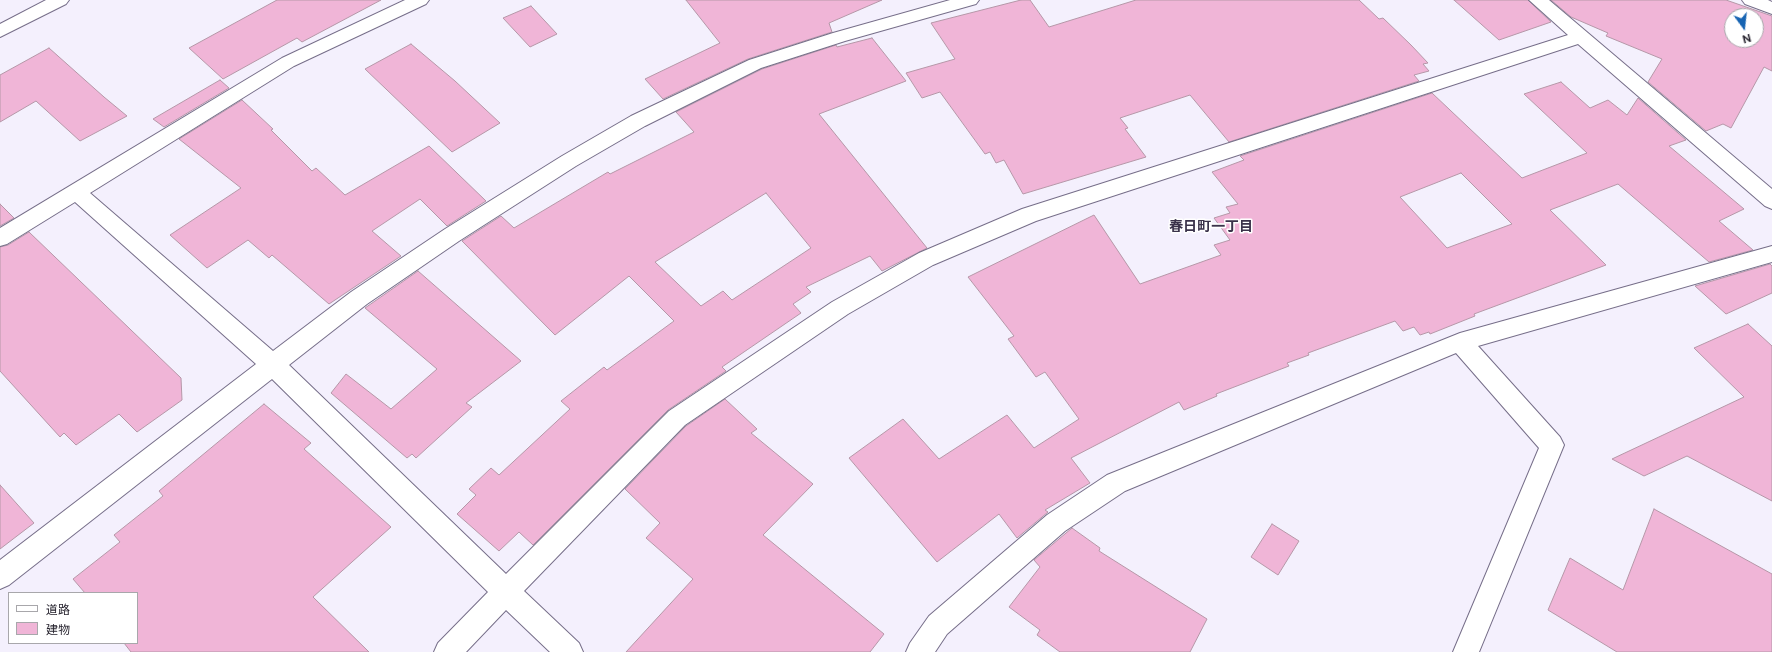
<!DOCTYPE html>
<meta charset="utf-8">
<style>
body{margin:0}
#map{position:relative;width:1772px;height:652px;overflow:hidden;background:#f4f0fd;font-family:"Public Sans","Noto Sans JP",sans-serif}
canvas{display:block}
.legend{position:absolute;left:8px;top:592px;width:130px;height:52px;box-sizing:border-box;background:#fff;border:1px solid #a8a7ab;margin:0;padding:5px 7px;list-style:none;font-size:12px;color:#26232e}
.legend li{display:flex;align-items:center;gap:8px;height:20px}
.legend b{width:20px;border:1px solid #a8a7ab}
.north{position:absolute;left:1724px;top:8px;width:40px;height:40px;box-sizing:border-box;background:#fff;border:1px solid #a8a7ab;border-radius:50%;rotate:165deg;font-size:11px;font-weight:700;line-height:16px;text-align:center;color:#26232e}
.north::after{content:'';display:block;margin:auto;width:14px;height:18px;background:#1764b3;clip-path:polygon(50% 0,100% 100%,50% 72%,0 100%)}
</style>
<div id="map">
<canvas width="1772" height="652"></canvas>
<ul class="legend">
<li><b style="height:5px;background:#fff"></b>道路</li>
<li><b style="height:11px;background:#f0b5d7"></b>建物</li>
</ul>
<div class="north">N</div>
</div>
<script>
const ctx = document.querySelector('canvas').getContext('2d');
ctx.lineJoin = 'round';
function fillPath(path, color) {
  ctx.fillStyle = color;
  ctx.fill(path, 'evenodd');
}
function poly(rows) {
  const path = new Path2D();
  for (const r of rows) {
    path.moveTo(r[0], r[1]);
    for (let i = 2; i < r.length; i += 2) path.lineTo(r[i], r[i + 1]);
  }
  return path;
}
function stroke(path, color, width, dash) {
  ctx.strokeStyle = color;
  ctx.lineWidth = width;
  ctx.lineCap = dash ? 'butt' : 'round';
  ctx.setLineDash(dash || []);
  ctx.stroke(path);
}
function label(font, color, halo, rows, align = 'center') {
  ctx.font = font + ' "Public Sans","Noto Sans JP",sans-serif';
  ctx.lineWidth = 3;
  ctx.setLineDash([]);
  ctx.textBaseline = 'middle';
  ctx.strokeStyle = halo;
  ctx.fillStyle = color;
  for (const [text, x, y, turn = 0] of rows) {
    ctx.save();
    ctx.translate(x, y);
    ctx.rotate((+turn || 0) * Math.PI / 180);
    ctx.textAlign = isNaN(turn) ? turn : align;
    if (halo) ctx.strokeText(text, 0, 0);
    ctx.fillText(text, 0, 0);
    ctx.restore();
  }
}
const building = poly([
 [277,0,381,0,302,42,297,38,223,79,189,48,277,0],
 [686,0,882,0,829,23,832,32,748,59,663,99,645,79,720,43,686,0],
 [1021,0,1030,0,1049,27,1136,0,1359,0,1379,19,1383,18,1411,45,1428,63,1423,64,1429,71,1414,75,1419,81,1229,142,1190,95,1120,118,1128,128,1125,129,1146,157,1023,194,1004,160,996,163,990,152,985,154,940,92,922,98,906,73,955,59,931,23,1021,0],
 [1454,0,1528,0,1551,22,1499,40,1454,0],
 [1551,0,1726,0,1772,16,1772,71,1764,67,1731,128,1723,124,1706,131,1648,82,1662,59,1606,36,1608,33,1571,17,1551,0],
 [1732,16,1756,16,1756,40,1732,40,1732,16],
 [531,6,557,34,530,47,503,18,531,6],
 [872,38,906,81,819,114,927,248,882,271,870,256,806,287,811,292,793,304,801,313,722,367,726,371,668,410,533,545,519,532,499,551,457,514,476,495,469,489,491,468,499,475,570,409,561,401,604,367,607,370,674,321,629,276,555,335,462,241,501,216,514,228,608,172,610,174,694,132,676,112,762,69,836,45,837,47,872,38],
 [766,193,811,248,732,300,723,291,701,306,655,262,766,193],
 [411,44,455,81,500,123,452,152,365,69,411,44],
 [49,48,104,97,127,116,80,141,36,101,0,122,0,75,49,48],
 [220,80,229,88,164,127,153,119,220,80],
 [1561,82,1590,108,1608,100,1627,115,1638,98,1686,140,1669,146,1744,209,1719,221,1753,250,1709,262,1618,184,1550,210,1606,265,1474,314,1475,316,1430,334,1429,332,1420,335,1414,327,1403,331,1395,321,1308,353,1309,355,1287,363,1289,366,1216,394,1217,396,1184,410,1179,402,1071,458,1090,483,1045,510,1048,512,1017,538,999,514,937,562,849,458,903,419,939,459,1007,415,1034,448,1079,419,1045,372,1036,377,1008,339,1014,336,968,277,1094,215,1140,284,1221,255,1214,245,1230,240,1214,218,1230,213,1226,207,1238,204,1212,172,1244,160,1240,156,1432,93,1522,178,1587,153,1524,94,1561,82],
 [1461,173,1512,224,1447,248,1400,197,1461,173],
 [242,100,273,129,271,130,312,171,316,168,345,195,429,146,486,201,447,226,420,199,372,231,401,256,329,304,272,255,269,258,248,240,207,268,170,235,241,188,179,139,242,100],
 [0,204,14,218,0,226,0,204],
 [29,232,181,378,182,400,137,432,119,414,76,445,64,433,60,437,0,371,0,247,8,245,29,232],
 [1770,264,1772,266,1772,293,1726,314,1695,286,1770,264],
 [418,271,521,361,466,403,472,407,416,458,412,454,407,458,331,393,346,374,391,409,437,369,365,308,418,271],
 [1748,324,1772,346,1772,501,1687,456,1644,476,1612,459,1744,397,1694,348,1748,324],
 [725,399,757,429,751,433,813,484,763,535,884,634,870,652,626,652,693,579,646,538,660,523,625,489,686,426,725,399],
 [264,404,311,443,304,449,391,527,313,597,369,652,131,652,124,643,137,643,137,593,85,593,73,579,120,542,114,535,163,496,159,491,264,404],
 [0,485,34,523,0,549,0,485],
 [1654,509,1772,574,1772,652,1617,652,1548,610,1570,558,1623,590,1654,509],
 [1272,524,1299,541,1278,575,1251,557,1272,524],
 [1072,528,1100,548,1099,551,1207,619,1190,652,1060,652,1037,635,1040,630,1009,607,1040,567,1034,560,1072,528]
]);
const minor = poly([
 [405,0,429,0,426,4,294,66,90,193,273,351,351,292,445,229,562,156,631,116,749,60,833,33,950,0,979,0,976,4,845,41,761,68,645,126,576,166,459,241,367,304,289,365,506,574,669,411,832,302,919,253,1022,209,1568,35,1529,0,1549,0,1772,189,1772,209,1765,206,1578,44,1036,221,933,265,848,314,685,425,524,591,579,643,583,652,550,652,506,610,466,652,434,652,438,643,488,592,272,379,9,585,0,589,0,560,256,364,75,202,7,244,0,246,0,228,282,58,405,0],
 [1742,0,1768,0,1772,2,1772,14,1745,4,1742,0],
 [1772,246,1772,262,1478,346,1560,437,1564,445,1479,652,1453,652,1539,448,1456,353,1125,491,1065,531,947,634,935,652,906,652,910,643,929,616,1047,515,1107,475,1460,333,1772,246]
]);
const major = poly([
 [46,0,69,0,66,4,0,37,0,24,46,0]
]);
const neighbourhoodNames = [
 ["春日町一丁目",1211,227]
];
fillPath(building, '#f0b5d7');
stroke(building, '#b597a8', 1);
stroke(minor, '#766e89', 2);
stroke(major, '#766e89', 2);
fillPath(minor, '#fff');
fillPath(major, '#fff');
label('bold 14px', '#3a324a', '#fff', neighbourhoodNames);
</script>
